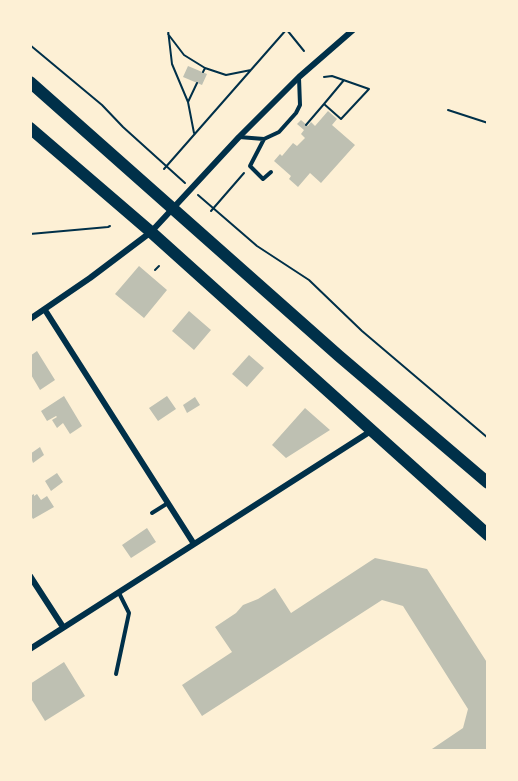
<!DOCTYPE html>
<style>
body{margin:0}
#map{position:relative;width:518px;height:781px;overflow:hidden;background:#fdf0d5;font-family:"PT Serif",serif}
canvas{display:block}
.frame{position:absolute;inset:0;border:32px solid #fdf0d5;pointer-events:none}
</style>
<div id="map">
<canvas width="518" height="781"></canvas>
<div class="frame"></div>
</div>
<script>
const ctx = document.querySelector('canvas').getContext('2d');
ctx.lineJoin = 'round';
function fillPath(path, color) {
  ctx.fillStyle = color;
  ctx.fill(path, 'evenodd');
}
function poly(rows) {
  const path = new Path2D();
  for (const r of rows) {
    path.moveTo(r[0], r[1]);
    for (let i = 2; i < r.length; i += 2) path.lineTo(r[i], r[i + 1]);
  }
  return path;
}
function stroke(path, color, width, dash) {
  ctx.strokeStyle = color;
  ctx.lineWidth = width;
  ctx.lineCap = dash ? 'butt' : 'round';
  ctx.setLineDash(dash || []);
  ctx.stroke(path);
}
const building = poly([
 [188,66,207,74,202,85,183,77],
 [328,111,337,119,332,125,355,145,321,183,310,173,298,187,289,179,291,176,274,161,280,154,282,156,293,143,297,146,305,138,301,134,304,130,297,124,301,120,308,126,311,122,315,126],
 [139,266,167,290,144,318,115,294],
 [189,311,211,330,194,350,172,331],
 [37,351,55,380,40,390,30,373,30,356],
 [249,355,264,368,247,387,232,374],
 [64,396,82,426,70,434,63,423,57,428,52,420,57,417,56,416,47,421,41,411],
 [167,396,176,409,158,421,149,408],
 [195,397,200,405,187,413,183,405],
 [305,408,330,430,286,458,272,445],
 [40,447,44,455,33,463,30,454],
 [57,473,63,482,51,491,45,481],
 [34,494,34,496,37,494,41,500,47,496,54,507,33,519,30,514,30,496],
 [147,528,156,542,131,558,122,545],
 [375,558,427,569,488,664,488,751,429,751,463,728,468,709,403,606,382,600,202,716,182,685,232,652,215,627,236,613,243,605,258,599,275,588,291,613],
 [64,662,85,696,45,721,30,697,30,684]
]);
const path = poly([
 [168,30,172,64,188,102,194,133],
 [287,30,304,51],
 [168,34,184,55,205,68],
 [30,45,102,105,123,127,185,183],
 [203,72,205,68,226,75,251,70],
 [324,77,332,76,369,89,341,119,324,104,344,80],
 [188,102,197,83],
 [448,110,488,123],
 [306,125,324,104],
 [164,169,286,30],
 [198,195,257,246,309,280,362,331,488,438],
 [211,211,244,173],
 [30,234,108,227,110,226],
 [155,270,159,266]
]);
const service = poly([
 [239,137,264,139,279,132,296,113,300,105,299,78],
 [264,139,250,166,263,179,271,172],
 [152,513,168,503],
 [116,674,129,613,119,593]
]);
const minor = poly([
 [45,310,194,544],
 [30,319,90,278,151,232,239,137,299,77,353,30],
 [30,576,63,627],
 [30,649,371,431]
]);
const primary = poly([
 [30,82,339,356,488,483],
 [30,128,151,232,488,535]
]);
fillPath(building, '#bec0b2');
stroke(path, '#003049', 2);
stroke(service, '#003049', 4);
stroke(minor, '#003049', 6);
stroke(primary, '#003049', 12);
</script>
